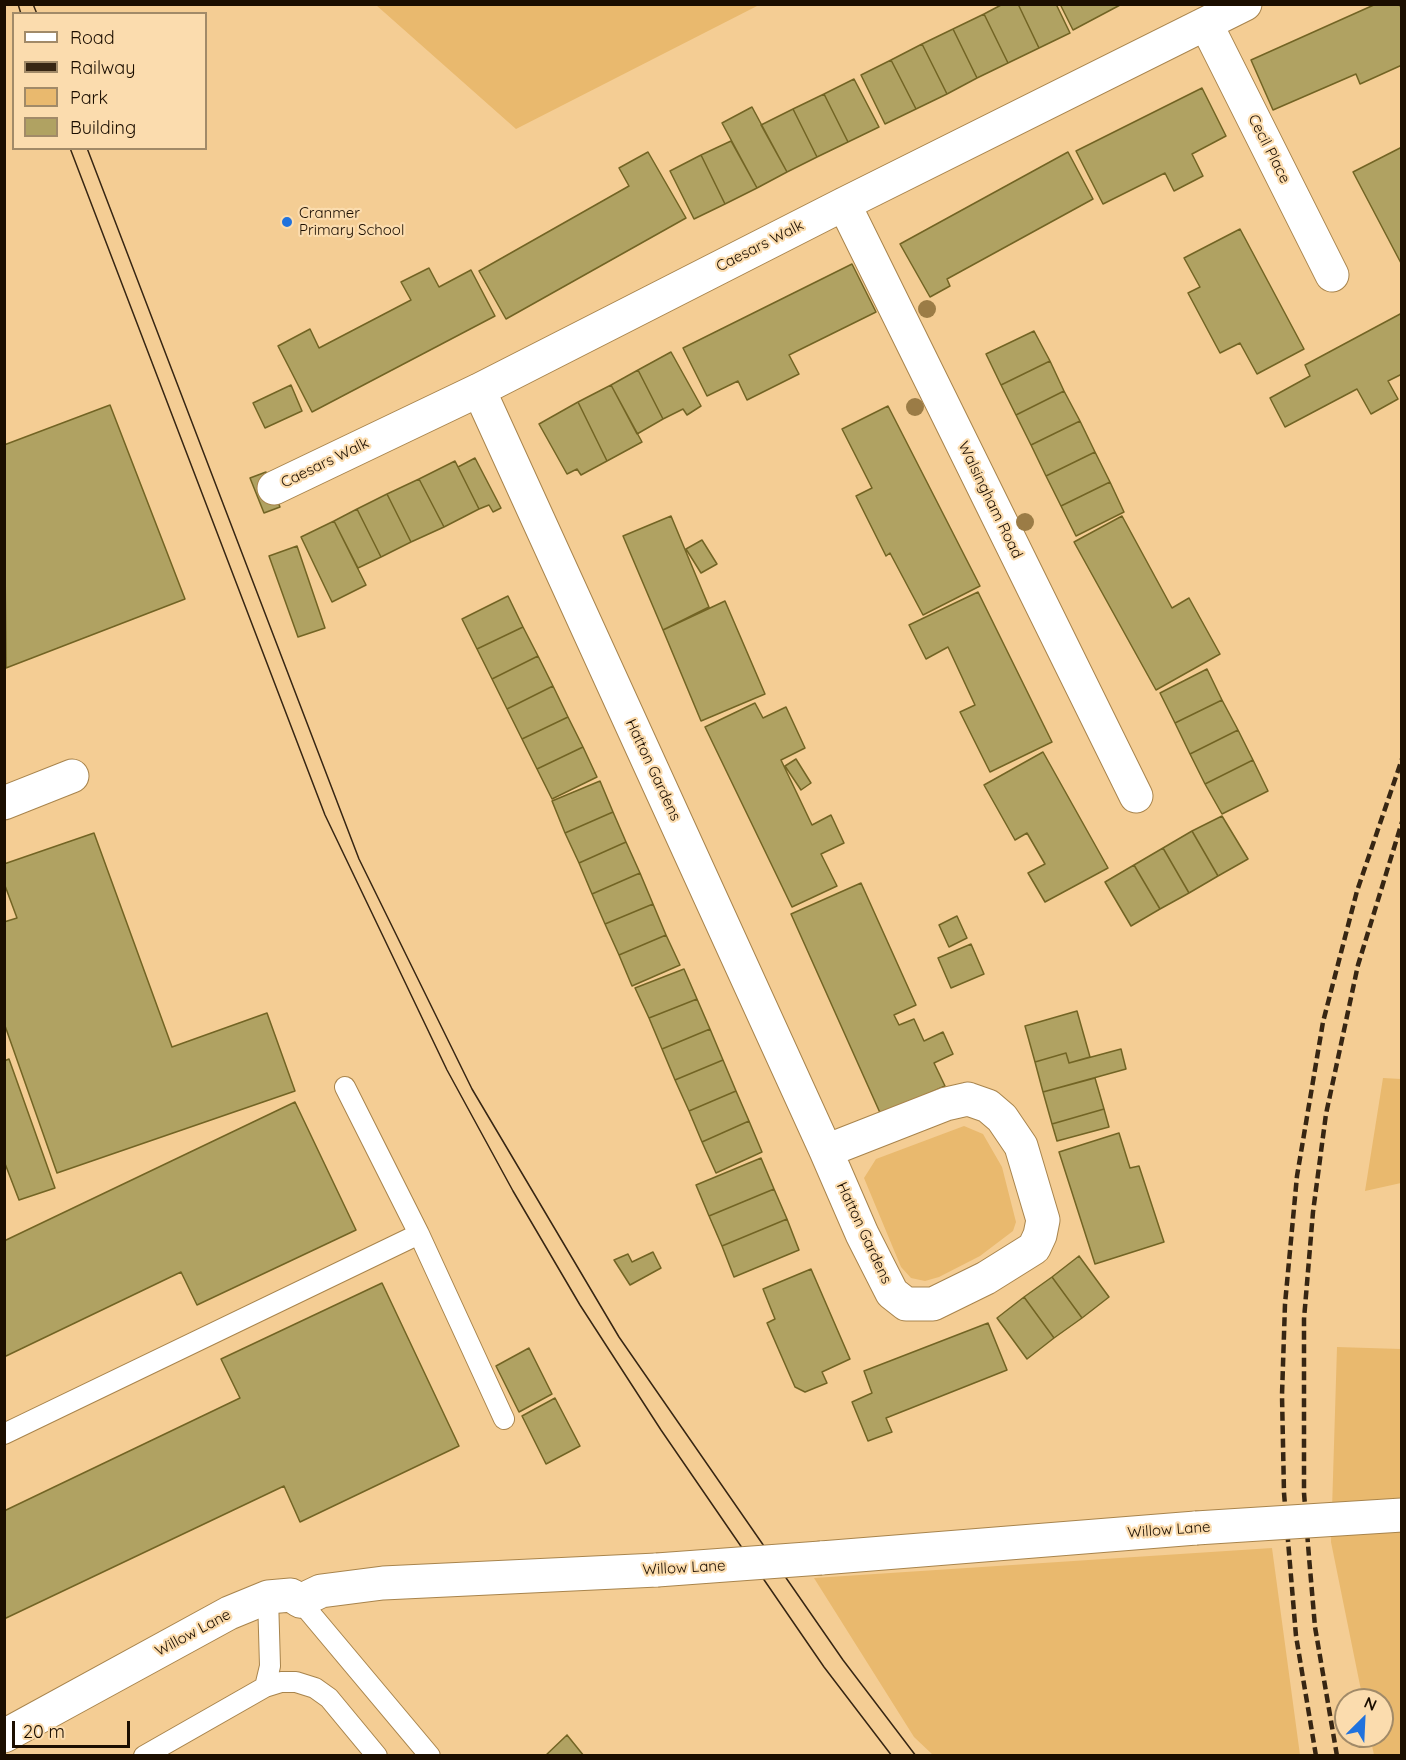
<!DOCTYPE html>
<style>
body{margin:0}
#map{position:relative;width:1406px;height:1760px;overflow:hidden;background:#f4cd94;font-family:Quicksand,sans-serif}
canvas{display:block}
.frame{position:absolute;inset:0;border:6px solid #1b0e00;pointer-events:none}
.legend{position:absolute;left:12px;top:12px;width:195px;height:138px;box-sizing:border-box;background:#fbdcae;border:2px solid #a18a68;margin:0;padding:8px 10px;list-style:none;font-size:18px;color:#1b0e00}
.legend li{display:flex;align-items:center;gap:12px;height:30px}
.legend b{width:30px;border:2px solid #a18a68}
.north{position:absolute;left:1334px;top:1688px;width:60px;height:60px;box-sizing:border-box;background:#fbdcae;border:2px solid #a18a68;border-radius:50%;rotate:24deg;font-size:16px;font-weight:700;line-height:24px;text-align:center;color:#1b0e00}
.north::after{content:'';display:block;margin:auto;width:21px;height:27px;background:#2072dd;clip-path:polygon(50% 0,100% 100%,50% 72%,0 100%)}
.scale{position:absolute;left:12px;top:1721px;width:118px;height:27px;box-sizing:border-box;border:3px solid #1b0e00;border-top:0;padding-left:8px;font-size:18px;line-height:21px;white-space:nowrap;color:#1b0e00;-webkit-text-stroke:4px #fbdcae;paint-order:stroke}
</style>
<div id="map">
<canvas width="1406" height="1760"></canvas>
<div class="frame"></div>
<ul class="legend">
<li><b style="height:8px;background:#fff"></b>Road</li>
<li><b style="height:8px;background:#372613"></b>Railway</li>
<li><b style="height:16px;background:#e9b96e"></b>Park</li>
<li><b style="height:16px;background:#b0a262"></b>Building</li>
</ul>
<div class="north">N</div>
<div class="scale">20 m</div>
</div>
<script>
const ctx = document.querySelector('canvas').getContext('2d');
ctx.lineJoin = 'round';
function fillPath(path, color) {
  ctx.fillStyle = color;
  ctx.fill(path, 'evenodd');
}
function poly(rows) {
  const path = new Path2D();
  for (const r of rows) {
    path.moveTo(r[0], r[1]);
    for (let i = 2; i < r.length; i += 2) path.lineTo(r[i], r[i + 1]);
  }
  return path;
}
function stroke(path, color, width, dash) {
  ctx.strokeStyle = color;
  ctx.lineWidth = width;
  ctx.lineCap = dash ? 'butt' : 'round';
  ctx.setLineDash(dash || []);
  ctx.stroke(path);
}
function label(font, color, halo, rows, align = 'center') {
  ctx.font = font + ' Quicksand,sans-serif';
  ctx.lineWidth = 4.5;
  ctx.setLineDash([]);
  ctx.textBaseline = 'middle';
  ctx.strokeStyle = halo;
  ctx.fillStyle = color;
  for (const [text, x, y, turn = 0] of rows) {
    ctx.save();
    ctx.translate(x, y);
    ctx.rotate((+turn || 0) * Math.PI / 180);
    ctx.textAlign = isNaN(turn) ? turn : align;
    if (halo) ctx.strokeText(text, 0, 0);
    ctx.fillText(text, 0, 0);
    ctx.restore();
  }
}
const green = poly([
 [376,5,759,5,516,129],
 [1383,1078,1401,1079,1401,1183,1365,1191],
 [964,1126,983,1134,1002,1167,1016,1222,1013,1231,980,1256,939,1277,925,1281,911,1278,901,1267,864,1178,876,1159],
 [1337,1347,1401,1349,1401,1755,1374,1755,1370,1736,1382,1736,1382,1700,1363,1700,1331,1542],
 [1272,1548,1300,1755,933,1755,914,1737,814,1578]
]);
const building = poly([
 [1003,4,1018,4,1039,48,1008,63,984,14,1003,4],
 [1018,4,1056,4,1070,33,1039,48,1018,4],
 [1060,4,1122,4,1073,30,1060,4],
 [1376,4,1399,4,1402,10,1402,65,1360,84,1356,74,1273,110,1251,60,1376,4],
 [984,14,1008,63,977,78,953,29,984,14],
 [953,29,977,78,947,94,922,44,953,29],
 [922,44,947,94,916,109,891,60,922,44],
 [891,60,916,109,885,124,861,75,891,60],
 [854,79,879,127,848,142,824,94,854,79],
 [1202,88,1226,136,1192,154,1203,176,1174,191,1165,173,1103,204,1076,151,1202,88],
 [824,94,848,142,817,157,793,109,824,94],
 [752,107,787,172,757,188,722,123,752,107],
 [793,109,817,157,787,172,761,125,793,109],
 [731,141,757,188,725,204,701,155,731,141],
 [1402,147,1402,265,1353,172,1402,147],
 [648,152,686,218,506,319,479,271,629,186,619,168,648,152],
 [1068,152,1093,199,947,279,950,286,930,297,900,244,1068,152],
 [701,155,725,204,694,219,670,171,701,155],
 [1240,229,1304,349,1257,374,1240,343,1220,353,1188,293,1200,287,1184,258,1240,229],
 [852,264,876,312,789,355,799,374,747,400,738,381,707,396,683,348,852,264],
 [429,268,439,287,471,270,495,316,312,412,278,346,310,329,319,348,411,300,401,282,429,268],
 [1402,313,1402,374,1388,381,1398,399,1371,414,1357,389,1285,427,1270,398,1310,376,1305,365,1402,313],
 [1034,331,1050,361,1001,385,986,354,1034,331],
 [671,352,701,406,687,415,683,409,663,419,638,370,671,352],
 [1050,361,1064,391,1016,415,1001,385,1050,361],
 [638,370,663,419,637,434,611,385,638,370],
 [291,385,302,411,265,428,253,403,291,385],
 [611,385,642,442,607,461,578,402,611,385],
 [1064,391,1080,421,1031,445,1016,415,1064,391],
 [578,402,607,461,581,475,577,469,567,474,539,424,578,402],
 [110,405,185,599,6,668,4,445,110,405],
 [888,406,980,586,923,615,890,553,886,556,856,496,872,488,842,429,888,406],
 [1080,421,1095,452,1046,476,1031,445,1080,421],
 [1095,452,1110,482,1061,506,1046,476,1095,452],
 [475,458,501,508,493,512,489,505,479,509,458,467,475,458],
 [455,461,479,509,444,527,419,479,455,461],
 [266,472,280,507,264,513,250,478,266,472],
 [419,479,444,527,411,542,387,494,419,479],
 [1110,482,1124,512,1076,536,1061,506,1110,482],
 [387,494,411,542,381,557,357,509,387,494],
 [357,509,381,557,358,568,334,521,357,509],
 [671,516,709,607,663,630,623,536,671,516],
 [1122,516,1172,608,1189,598,1220,654,1156,690,1074,542,1122,516],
 [334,521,366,585,332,602,301,537,334,521],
 [702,540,717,564,701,573,686,549,702,540],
 [297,546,325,628,298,637,269,556,297,546],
 [978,592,1052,742,990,772,960,712,975,705,948,647,926,659,909,625,978,592],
 [508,596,523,627,477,649,462,619,508,596],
 [725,601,765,694,701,721,663,630,725,601],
 [523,627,538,656,492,679,477,649,523,627],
 [538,656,553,686,507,709,492,679,538,656],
 [1207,669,1222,700,1175,723,1160,693,1207,669],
 [553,686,568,717,522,739,507,709,553,686],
 [1222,700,1238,730,1190,754,1175,723,1222,700],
 [755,703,763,718,786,707,805,748,781,760,812,825,831,815,844,843,821,854,837,886,792,907,705,727,755,703],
 [568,717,583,747,537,769,522,739,568,717],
 [1238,730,1253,760,1205,784,1190,754,1238,730],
 [583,747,597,777,552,799,537,769,583,747],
 [1043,752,1108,868,1045,902,1028,873,1045,864,1027,833,1015,840,984,785,1043,752],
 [796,759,811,783,801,790,785,766,796,759],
 [1253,760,1268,791,1222,814,1205,784,1253,760],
 [600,781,613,812,565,833,552,801,600,781],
 [613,812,626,842,579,863,565,833,613,812],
 [1222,816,1248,859,1218,876,1192,831,1222,816],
 [1192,831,1218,876,1189,893,1163,848,1192,831],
 [94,833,172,1047,267,1013,295,1091,57,1173,4,1023,4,922,17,918,4,883,4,864,94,833],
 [626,842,640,873,592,894,579,863,626,842],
 [1163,848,1189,893,1160,909,1134,865,1163,848],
 [1134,865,1160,909,1131,926,1105,882,1134,865],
 [640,873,653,904,605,924,592,894,640,873],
 [861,883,916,1005,894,1015,899,1025,914,1019,924,1041,943,1032,953,1054,934,1063,945,1086,881,1115,791,914,861,883],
 [653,904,666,935,619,955,605,924,653,904],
 [957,916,967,938,949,947,939,925,957,916],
 [666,935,680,965,632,986,619,955,666,935],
 [971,944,984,974,951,988,938,958,971,944],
 [684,969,697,999,649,1018,635,988,684,969],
 [697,999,710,1029,662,1049,649,1018,697,999],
 [1077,1011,1090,1057,1069,1063,1066,1053,1035,1062,1025,1026,1077,1011],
 [710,1029,723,1060,675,1080,662,1049,710,1029],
 [1121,1049,1126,1069,1043,1092,1035,1062,1066,1053,1069,1063,1121,1049],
 [9,1059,55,1188,19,1200,4,1161,4,1061,9,1059],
 [723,1060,736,1091,689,1111,675,1080,723,1060],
 [1095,1078,1104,1109,1052,1124,1043,1092,1095,1078],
 [736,1091,749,1121,702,1142,689,1111,736,1091],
 [295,1102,356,1230,197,1305,181,1272,4,1357,4,1241,295,1102],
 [1104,1109,1109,1127,1057,1141,1052,1124,1104,1109],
 [749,1121,762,1152,716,1173,702,1142,749,1121],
 [1119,1133,1130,1168,1139,1166,1164,1242,1095,1264,1059,1152,1119,1133],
 [761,1158,774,1189,709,1216,696,1185,761,1158],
 [774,1189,787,1219,722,1246,709,1216,774,1189],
 [787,1219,799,1250,734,1277,722,1246,787,1219],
 [653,1252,661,1268,630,1285,614,1260,628,1254,632,1262,653,1252],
 [1079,1256,1109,1297,1082,1318,1052,1277,1079,1256],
 [811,1269,850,1359,822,1372,827,1383,805,1392,795,1387,767,1323,775,1319,763,1289,811,1269],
 [1052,1277,1082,1318,1054,1338,1024,1297,1052,1277],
 [382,1283,459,1446,300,1522,284,1486,4,1619,4,1511,240,1398,221,1359,382,1283],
 [1024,1297,1054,1338,1027,1359,997,1318,1024,1297],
 [988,1323,1007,1370,886,1418,892,1432,868,1441,852,1402,872,1393,864,1371,988,1323],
 [529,1348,552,1394,519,1412,496,1366,529,1348],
 [555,1398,580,1446,546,1464,522,1416,555,1398],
 [567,1735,584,1756,545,1756,567,1735]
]);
const service = poly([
 [345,1087,419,1234,504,1419],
 [4,1434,419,1234],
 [300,1601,430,1756],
 [265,1687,281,1682,296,1682,315,1688,329,1698,377,1756],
 [144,1756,265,1687,270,1666,268,1597]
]);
const minor = poly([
 [1206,24,1332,275],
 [844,204,1136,796],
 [479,390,826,1151],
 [274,488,479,390,844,204,1245,4],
 [4,803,72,776],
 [968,1099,988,1106,1002,1118,1021,1146,1043,1220,1040,1235,1034,1248,986,1278,933,1304,906,1304,892,1293,862,1234,826,1151,946,1104,968,1099],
 [821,1558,1196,1528],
 [4,1736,229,1613,268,1597,291,1595,300,1601,321,1591,383,1583,657,1570]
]);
const tram = poly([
 [18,4,21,14],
 [33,4,37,14],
 [70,148,325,815,447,1070,513,1191,580,1305,661,1430,824,1667,892,1756],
 [87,148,359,859,472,1089,619,1337,843,1660,916,1756]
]);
const rail = poly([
 [1316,1756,1296,1636,1284,1493,1282,1395,1285,1304,1297,1176,1323,1022,1357,891,1402,759],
 [1337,1756,1315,1627,1309,1557,1304,1493,1304,1319,1313,1212,1326,1114,1358,965,1402,822]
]);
const minorBridge = poly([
 [1196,1528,1402,1515],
 [657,1570,821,1558]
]);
const trees = [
 [927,309],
 [915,407],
 [1025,522]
];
const markers = [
 [287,222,6,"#2072dd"]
];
const streetNames = [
 ["Cecil Place",1269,149,63],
 ["Caesars Walk",760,246,-27],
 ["Caesars Walk",325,463,-26],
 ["Walsingham Road",990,500,64],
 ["Hatton Gardens",653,770,65],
 ["Hatton Gardens",864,1233,65],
 ["Willow Lane",1169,1530,-4],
 ["Willow Lane",684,1568,-3],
 ["Willow Lane",193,1633,-28]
];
const poiNames = [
 ["Cranmer",299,213],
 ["Primary School",299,230]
];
fillPath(green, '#e9b96e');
fillPath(building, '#b0a262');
stroke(building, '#726424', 1.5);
stroke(service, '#a8844c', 22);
stroke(minor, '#a8844c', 35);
stroke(service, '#fff', 20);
stroke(minor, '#fff', 33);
stroke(tram, '#372613', 1.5);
stroke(rail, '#372613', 4.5, [9, 4.5]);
stroke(minorBridge, '#a8844c', 35, []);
stroke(minorBridge, '#fff', 33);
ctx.fillStyle = '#9b7c46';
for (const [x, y] of trees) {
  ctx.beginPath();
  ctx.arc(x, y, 9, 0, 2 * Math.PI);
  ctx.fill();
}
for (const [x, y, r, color] of markers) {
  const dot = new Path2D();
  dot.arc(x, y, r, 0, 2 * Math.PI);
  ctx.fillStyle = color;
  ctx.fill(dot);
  stroke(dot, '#fbdcae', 2);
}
label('15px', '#1b0e00', '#fbdcae', streetNames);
label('15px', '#1b0e00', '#fbdcae', poiNames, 'left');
</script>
